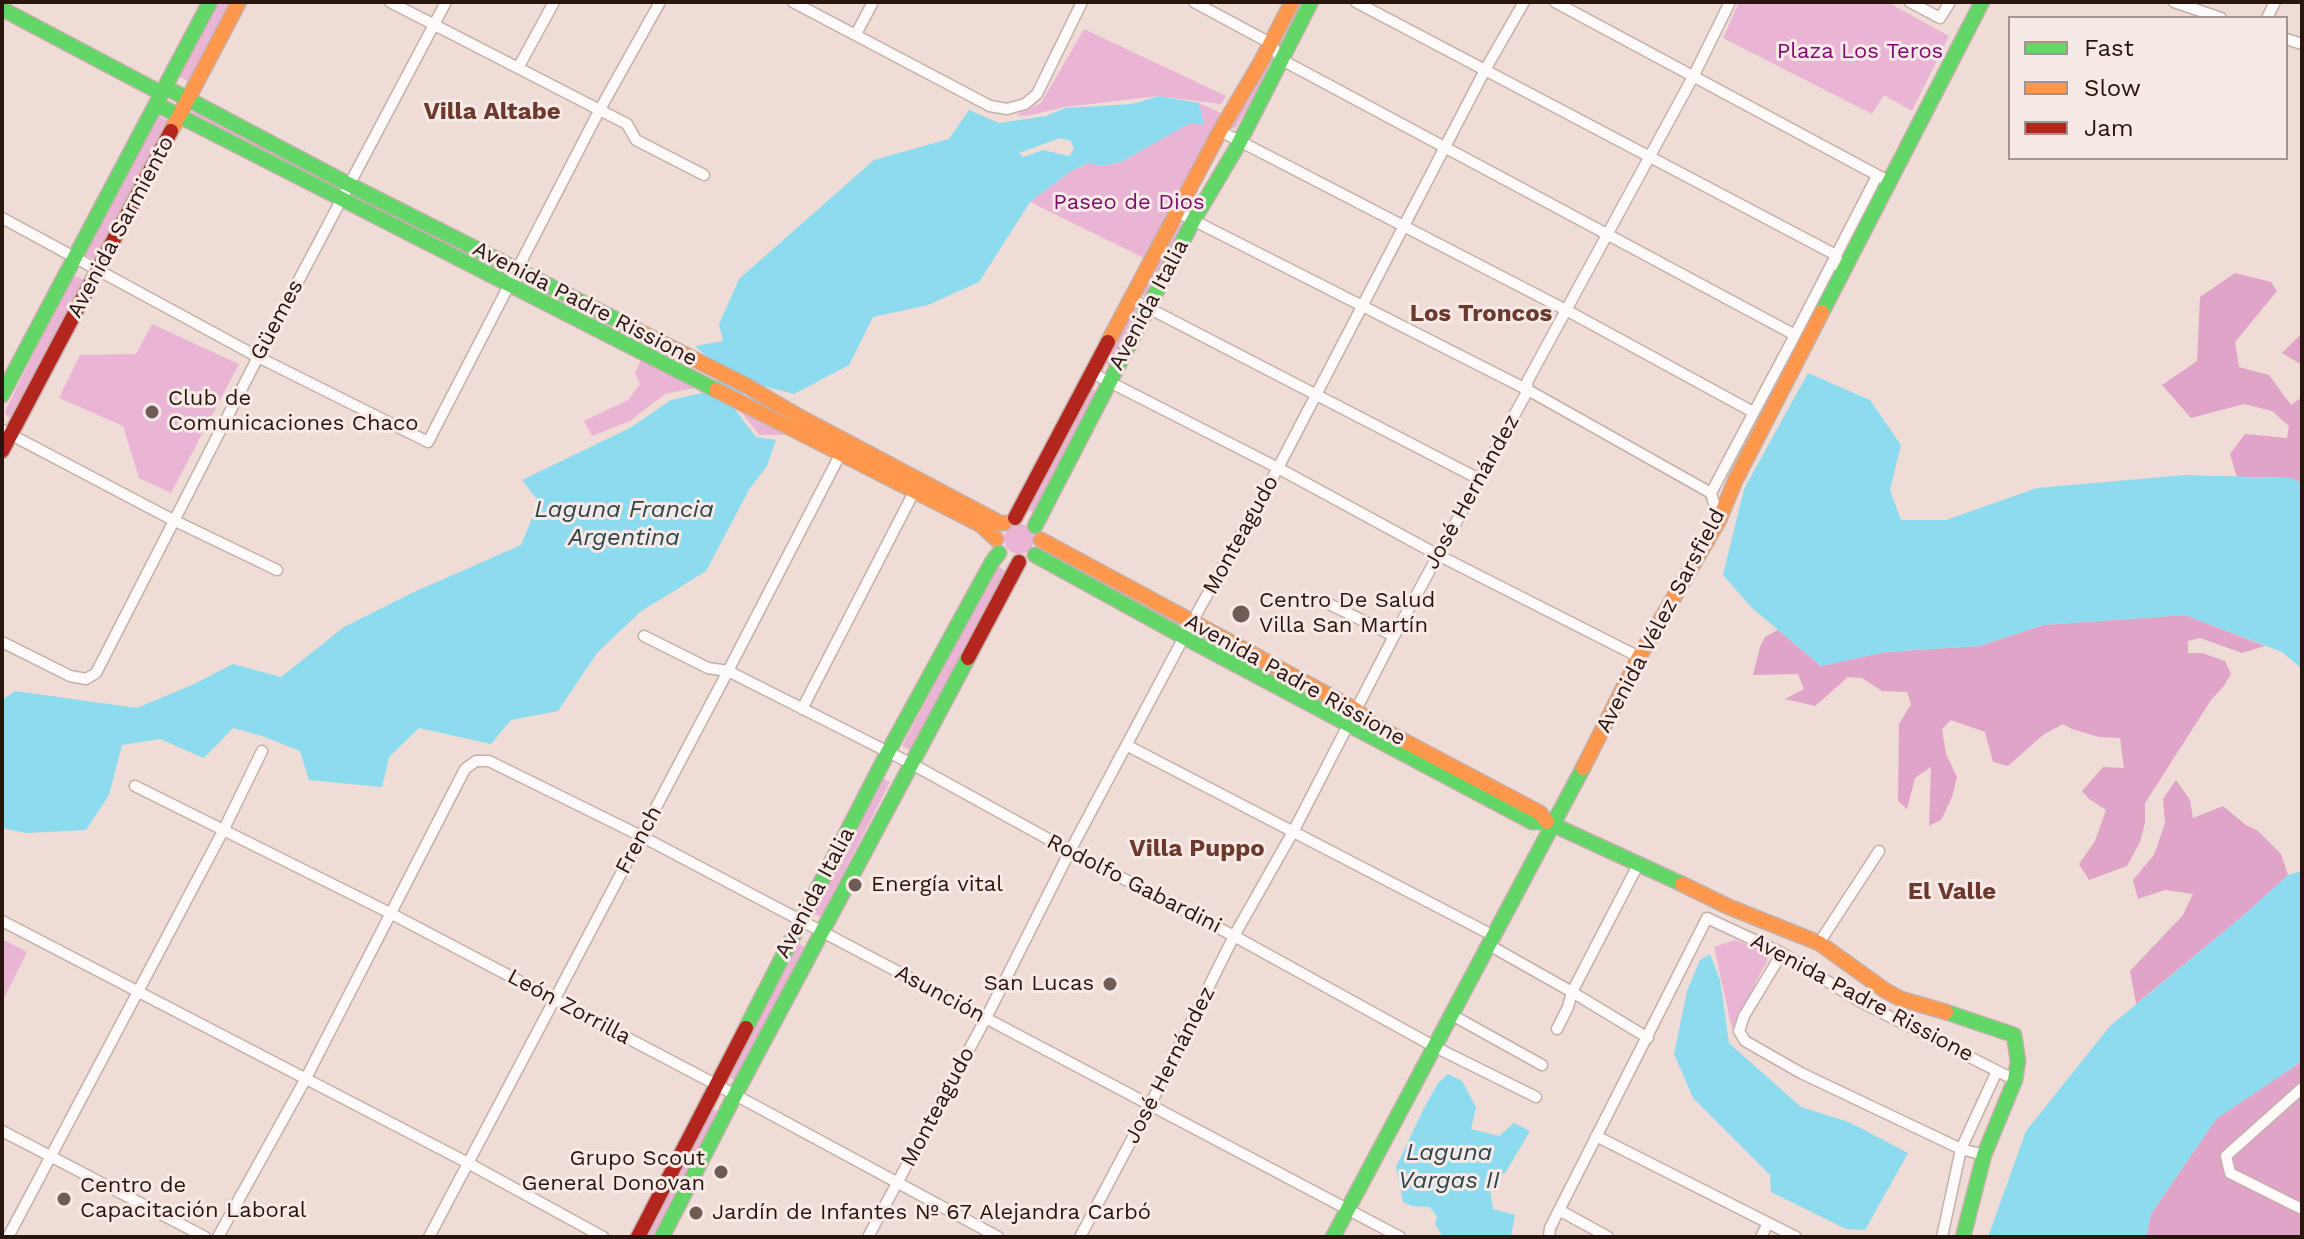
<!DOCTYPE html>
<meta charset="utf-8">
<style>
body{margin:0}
#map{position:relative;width:2304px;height:1239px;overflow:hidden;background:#f0dcd6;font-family:"Work Sans",sans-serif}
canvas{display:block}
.frame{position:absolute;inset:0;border:4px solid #2a140e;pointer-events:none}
.legend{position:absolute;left:2008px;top:16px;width:280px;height:144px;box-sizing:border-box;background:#f6e9e6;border:2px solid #a49490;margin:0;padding:10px 14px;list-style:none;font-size:24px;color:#2a140e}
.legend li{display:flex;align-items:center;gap:16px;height:40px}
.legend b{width:40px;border:2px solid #a49490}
</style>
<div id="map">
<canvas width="2304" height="1239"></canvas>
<div class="frame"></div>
<ul class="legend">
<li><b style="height:10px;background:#63d668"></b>Fast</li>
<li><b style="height:10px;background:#ff974d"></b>Slow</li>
<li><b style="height:10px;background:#b3261e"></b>Jam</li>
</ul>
</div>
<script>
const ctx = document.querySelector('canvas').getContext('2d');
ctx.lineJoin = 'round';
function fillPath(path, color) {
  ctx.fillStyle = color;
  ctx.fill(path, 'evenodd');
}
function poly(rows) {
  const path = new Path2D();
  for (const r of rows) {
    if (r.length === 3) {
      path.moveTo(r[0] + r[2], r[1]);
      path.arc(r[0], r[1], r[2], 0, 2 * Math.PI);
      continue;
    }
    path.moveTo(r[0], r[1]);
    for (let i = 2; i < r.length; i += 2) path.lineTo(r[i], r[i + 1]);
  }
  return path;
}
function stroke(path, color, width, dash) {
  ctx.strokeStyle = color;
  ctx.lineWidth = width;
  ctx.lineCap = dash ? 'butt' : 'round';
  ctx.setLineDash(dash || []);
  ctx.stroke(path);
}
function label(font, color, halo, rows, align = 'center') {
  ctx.font = font + ' "Work Sans",sans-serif';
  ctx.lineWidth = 6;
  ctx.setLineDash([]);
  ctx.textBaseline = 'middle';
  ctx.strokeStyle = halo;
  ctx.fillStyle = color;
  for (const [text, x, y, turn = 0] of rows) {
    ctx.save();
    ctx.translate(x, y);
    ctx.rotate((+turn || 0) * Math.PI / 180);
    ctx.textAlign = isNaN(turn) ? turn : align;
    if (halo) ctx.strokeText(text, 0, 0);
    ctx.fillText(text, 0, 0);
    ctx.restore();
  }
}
const green = poly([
 [216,2,233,2,191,83,178,76],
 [1739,2,1887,2,1949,36,1912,111,1884,95,1872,114,1723,38],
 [1084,29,1226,96,1221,104,1158,96,1065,107,1026,116,1016,115,1041,103],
 [1265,67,1270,70,1235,129,1231,127],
 [1199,103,1223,114,1148,260,1030,202,1071,171,1089,163,1102,166,1121,162,1190,123,1203,124],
 [195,108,334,181,330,189,191,116],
 [157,115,169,122,95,260,83,254],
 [362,196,501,269,497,276,358,204],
 [1178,224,1185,227,1146,297,1141,294],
 [77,276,84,280,12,419,6,415,5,411,72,278],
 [1134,306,1141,309,1112,367,1105,363],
 [152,324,239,364,171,493,139,478,123,426,59,398,80,355,136,354],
 [641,360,694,388,665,394,630,421,592,436,584,421,628,400,640,384,635,373],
 [1092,389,1097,392,1037,514,1027,510],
 [740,410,787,435,759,435],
 [1019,539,15],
 [1044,549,1179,622,1178,625,1042,551],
 [997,566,1006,571,911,750,902,746],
 [1201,631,1336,706,1333,710,1197,639],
 [882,778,890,782,821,917,812,913],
 [2,939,27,952,2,1002],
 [1735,940,1771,953,1732,1029,1714,947],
 [799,944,806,948,736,1081,729,1077],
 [710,1108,719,1112,652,1237,642,1237]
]);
const forest = poly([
 [2235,273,2271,282,2277,291,2235,342,2239,367,2269,375,2291,405,2302,397,2302,483,2291,478,2237,477,2230,454,2245,434,2287,438,2289,426,2272,411,2244,404,2191,418,2162,385,2197,361,2200,297],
 [2302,333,2302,365,2282,353],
 [2185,615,2265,646,2242,653,2200,638,2188,641,2188,653,2202,653,2225,661,2231,674,2223,687,2211,700,2145,803,2145,823,2140,842,2127,866,2089,880,2079,864,2095,841,2106,810,2089,799,2082,791,2103,767,2124,768,2120,738,2099,737,2072,729,2063,724,2043,735,2008,766,1993,762,1985,732,1951,720,1942,729,1946,754,1957,777,1952,797,1941,820,1929,826,1931,767,1915,778,1907,809,1898,801,1899,724,1911,704,1907,692,1882,691,1862,678,1848,677,1815,706,1785,699,1804,689,1798,674,1753,675,1760,647,1765,637,1778,630,1821,666,1885,652,1979,646,2043,625],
 [2176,780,2190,800,2193,818,2223,806,2246,825,2257,830,2281,854,2288,875,2244,915,2136,1004,2130,971,2183,915,2193,894,2165,890,2138,899,2133,880,2154,855,2165,823,2163,799],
 [2302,1061,2302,1237,2146,1237,2151,1214,2216,1119]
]);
const water = poly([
 [1159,96,1199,103,1204,125,1190,123,1121,162,1102,166,1088,163,1071,171,1030,202,979,282,928,305,873,317,849,365,794,394,751,383,747,386,736,411,756,437,776,440,767,466,750,488,706,571,640,612,597,653,558,711,511,720,491,744,419,728,389,757,382,787,309,780,300,751,262,736,233,728,204,758,160,739,122,745,109,795,86,830,26,833,2,828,2,700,15,691,137,708,194,684,233,664,281,677,344,627,414,592,521,545,539,502,522,480,630,428,671,400,710,391,723,368,710,359,695,346,723,341,719,324,739,279,874,160,949,139,969,110,999,123,1046,116,1065,108,1132,104],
 [1060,138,1071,141,1074,149,1069,156,1043,150,1023,157,1019,153],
 [1808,373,1870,400,1901,445,1890,490,1901,520,1946,520,2037,488,2185,475,2291,478,2302,483,2302,669,2282,652,2185,615,2043,625,1979,646,1885,652,1821,666,1751,607,1723,575,1744,489],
 [2302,871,2302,1061,2216,1119,2151,1214,2146,1237,1988,1237,2026,1131,2110,1026,2244,915,2288,875],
 [1710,954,1720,980,1729,1043,1801,1107,1849,1122,1908,1153,1865,1230,1846,1229,1771,1192,1770,1175,1693,1098,1674,1054,1687,991,1700,960],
 [1448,1074,1462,1081,1476,1107,1471,1129,1499,1136,1514,1123,1530,1131,1507,1170,1490,1189,1493,1209,1515,1215,1511,1237,1443,1237,1435,1224,1437,1217,1430,1207,1412,1206,1403,1202,1396,1167,1422,1112,1438,1083]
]);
const street = poly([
 [390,2,627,124,636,140,704,175],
 [793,2,990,106,1007,109,1025,104,1037,94,1082,2],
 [1194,2,1270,43,1282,60,1795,335],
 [1356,2,1836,255,1838,265,1843,271],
 [1555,2,1890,182],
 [1910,2,1940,18,1950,2],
 [2174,2,2221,18],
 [2267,18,2275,2],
 [856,34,873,2],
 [2286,39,2302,44],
 [518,68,554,2],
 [1220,131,1566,310,1753,412],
 [1177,212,1528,390,1711,493,1719,520],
 [2,218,258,357,428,442,599,111,660,2],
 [1131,299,1479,479],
 [1092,373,1278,468,1438,555,1639,657],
 [2,430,173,520,277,570],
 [1711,493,1795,335,1877,176],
 [1323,601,1394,636],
 [644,636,708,668,728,671,912,764,1070,851,1234,936,1435,1047,1536,1097],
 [2,642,70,676,86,679,96,673,258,357,446,2],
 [802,709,916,488],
 [1128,746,1494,936],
 [135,786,390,913,715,1084,998,1237],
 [2,921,468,1163,603,1237],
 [1819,943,1879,851],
 [1489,945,1572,992,1648,1038],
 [1782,953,1744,1016,1739,1031,1745,1041,1801,1073,1961,1149,1984,1155],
 [1452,1015,1542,1065],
 [1557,1029,1568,1007,1572,992,1639,863],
 [2302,1088,2226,1156,2230,1173,2302,1209],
 [2,1131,205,1237],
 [1596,1136,1796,1237],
 [1559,1210,1608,1237],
 [8,1237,223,831,262,751],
 [218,1237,305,1080,465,769,476,761,489,761,641,836,1400,1237],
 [429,1237,728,671,842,451],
 [868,1237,986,1018,1070,851,1192,622,1278,468,1485,70,1524,2],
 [1080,1237,1150,1105,1234,936,1294,830,1394,636,1528,390,1527,382,1694,75,1730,2],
 [1549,1237,1550,1228,1707,918,1782,953,1859,1001,2015,1080],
 [1761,1237,1768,1223],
 [1942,1237,1961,1149,1997,1071]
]);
const fast = poly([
 [2,9,161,93],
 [165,87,348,184,627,325],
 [156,104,716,390],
 [1822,312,1982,2],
 [2,395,210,2],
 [1035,526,1193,221,1237,147,1311,2],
 [1035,555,1184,637,1532,822,1547,822,1682,884],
 [1946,1012,2014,1035,2018,1061,2015,1080,1984,1155,1963,1237],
 [746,1028,888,752,992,562,999,553],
 [662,1237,735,1095,968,658],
 [1333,1237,1583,768]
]);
const slow = poly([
 [171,131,239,2],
 [627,325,747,386,798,416,1000,523,1004,523],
 [1108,342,1220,131,1262,60,1292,2],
 [716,390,981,525,996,539],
 [1041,540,1356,710,1372,724,1540,813,1547,822],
 [1583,768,1639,657,1719,520,1735,481,1822,312],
 [1682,884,1729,907,1819,943,1886,991,1901,999,1946,1012]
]);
const jam = poly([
 [2,451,171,131],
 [1015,518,1108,342],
 [968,658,1019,562],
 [638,1237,746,1028]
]);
const markers = [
 [152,412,8,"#6f5a54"],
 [1241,614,10,"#6f5a54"],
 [855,885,8,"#6f5a54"],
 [1110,984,8,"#6f5a54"],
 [721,1172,8,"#6f5a54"],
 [64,1199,8,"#6f5a54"],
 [696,1213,8,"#6f5a54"]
];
const parkNames = [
 ["Plaza Los Teros",1860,52],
 ["Paseo de Dios",1129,203]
];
const streetNames = [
 ["Avenida Sarmiento",121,227,-62],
 ["Avenida Padre Rissione",585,304,27],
 ["Avenida Italia",1149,305,-62],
 ["Güemes",277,320,-62],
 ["José Hernández",1472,492,-61],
 ["Monteagudo",1241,535,-61],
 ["Avenida Vélez Sarsfield",1661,621,-62],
 ["Avenida Padre Rissione",1295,680,29],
 ["French",639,840,-62],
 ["Rodolfo Gabardini",1134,884,27],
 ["Avenida Italia",815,893,-62],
 ["Asunción",940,994,28],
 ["Avenida Padre Rissione",1862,998,28],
 ["León Zorrilla",569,1007,28],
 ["José Hernández",1170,1065,-63],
 ["Monteagudo",938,1107,-62]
];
const poiNames = [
 ["Club de",168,399],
 ["Comunicaciones Chaco",168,424],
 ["Centro De Salud",1259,601],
 ["Villa San Martín",1259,626],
 ["Energía vital",871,885],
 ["San Lucas",1094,984,"right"],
 ["Grupo Scout",705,1159,"right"],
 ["General Donovan",705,1184,"right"],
 ["Centro de",80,1186],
 ["Capacitación Laboral",80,1211],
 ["Jardín de Infantes Nº 67 Alejandra Carbó",712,1213]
];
const neighbourhoodNames = [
 ["Villa Altabe",492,112],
 ["Los Troncos",1481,314],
 ["Villa Puppo",1197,849],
 ["El Valle",1952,892]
];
const waterNames = [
 ["Laguna Francia",624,510],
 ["Argentina",624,538],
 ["Laguna",1449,1153],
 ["Vargas II",1449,1181]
];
fillPath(green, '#eab5d4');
fillPath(forest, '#dfa4c8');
fillPath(water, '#8ddbee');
stroke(street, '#c4b0aa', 13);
stroke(fast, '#c4b0aa', 17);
stroke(slow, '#c4b0aa', 17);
stroke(jam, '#c4b0aa', 17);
stroke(street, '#fdfaf9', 10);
stroke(fast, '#63d668', 14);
stroke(slow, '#ff974d', 14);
stroke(jam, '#b3261e', 14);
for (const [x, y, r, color] of markers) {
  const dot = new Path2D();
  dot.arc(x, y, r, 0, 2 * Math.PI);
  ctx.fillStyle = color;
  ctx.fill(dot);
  stroke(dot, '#f6e9e6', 3);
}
label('22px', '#800d6e', '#f6e9e6', parkNames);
label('22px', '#2a140e', '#f6e9e6', streetNames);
label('22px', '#2a140e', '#f6e9e6', poiNames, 'left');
label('bold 24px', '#6c3a2c', '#f6e9e6', neighbourhoodNames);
label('italic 24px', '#2c464d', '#f6e9e6', waterNames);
</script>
